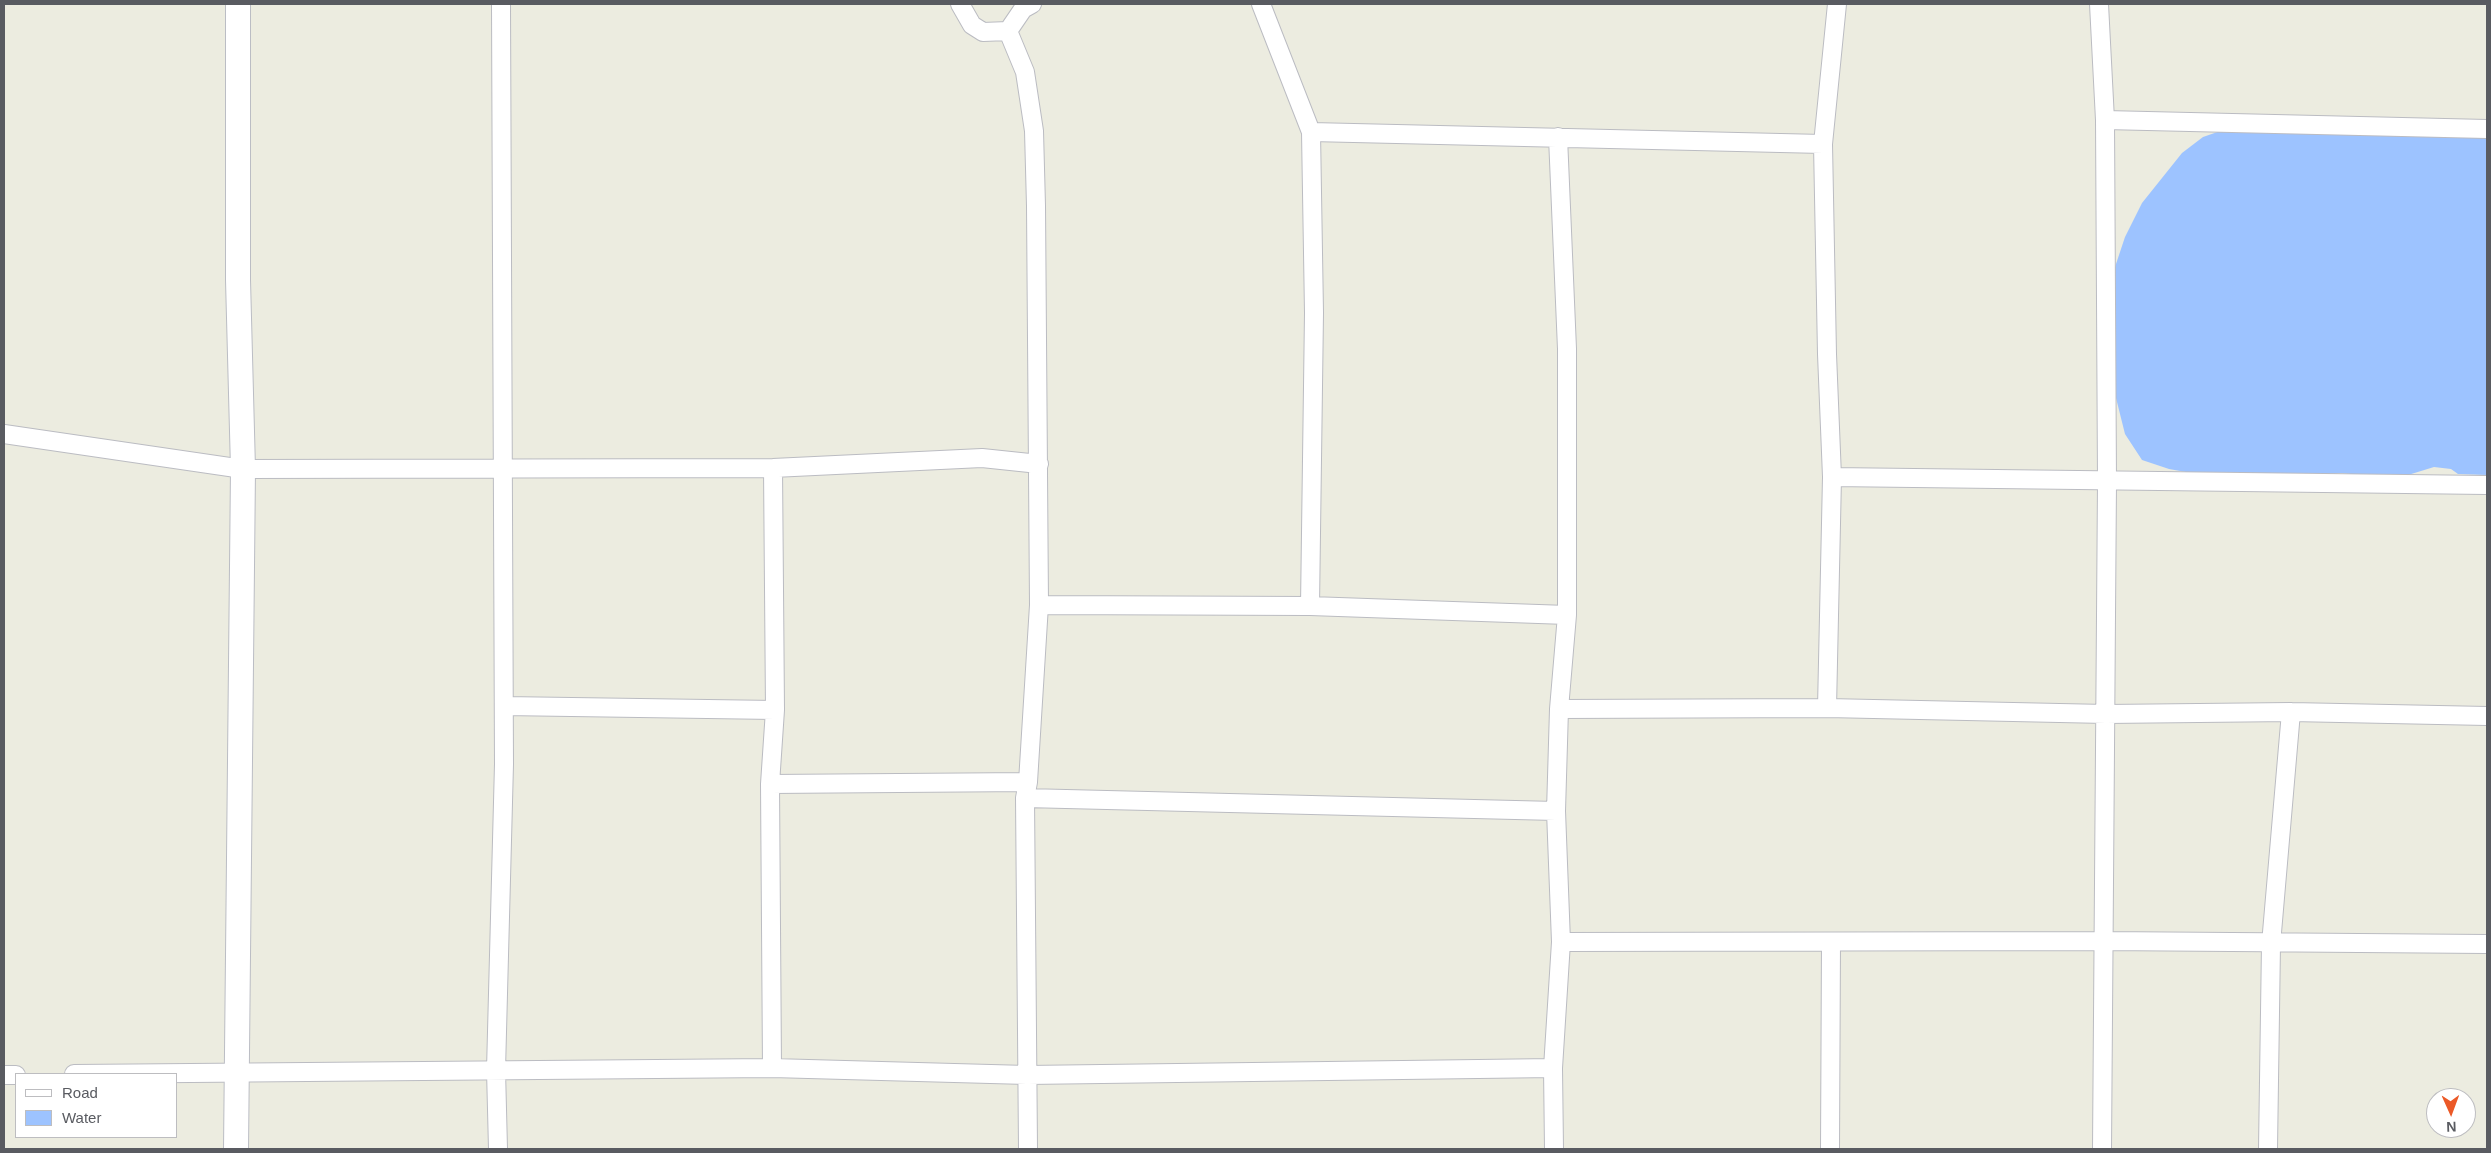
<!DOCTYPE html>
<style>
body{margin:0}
#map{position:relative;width:2491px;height:1153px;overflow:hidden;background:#ecece0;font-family:Arial,sans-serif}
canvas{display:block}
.frame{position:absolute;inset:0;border:5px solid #595b61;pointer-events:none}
.legend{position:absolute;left:15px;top:1073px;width:162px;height:65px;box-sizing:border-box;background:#fff;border:1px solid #bdbdc0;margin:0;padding:6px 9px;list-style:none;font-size:15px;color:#595b61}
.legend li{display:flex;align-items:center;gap:10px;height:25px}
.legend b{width:25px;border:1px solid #bdbdc0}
.north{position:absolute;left:2426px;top:1088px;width:50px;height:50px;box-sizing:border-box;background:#fff;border:1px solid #bdbdc0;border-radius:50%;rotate:178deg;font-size:14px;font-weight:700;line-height:20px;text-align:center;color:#595b61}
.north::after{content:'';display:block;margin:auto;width:18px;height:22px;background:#eb5927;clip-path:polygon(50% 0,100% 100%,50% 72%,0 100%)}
</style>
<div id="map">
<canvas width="2491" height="1153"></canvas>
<div class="frame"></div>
<ul class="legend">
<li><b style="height:6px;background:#fff"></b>Road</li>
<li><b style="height:14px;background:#9dc3ff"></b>Water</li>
</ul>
<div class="north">N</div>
</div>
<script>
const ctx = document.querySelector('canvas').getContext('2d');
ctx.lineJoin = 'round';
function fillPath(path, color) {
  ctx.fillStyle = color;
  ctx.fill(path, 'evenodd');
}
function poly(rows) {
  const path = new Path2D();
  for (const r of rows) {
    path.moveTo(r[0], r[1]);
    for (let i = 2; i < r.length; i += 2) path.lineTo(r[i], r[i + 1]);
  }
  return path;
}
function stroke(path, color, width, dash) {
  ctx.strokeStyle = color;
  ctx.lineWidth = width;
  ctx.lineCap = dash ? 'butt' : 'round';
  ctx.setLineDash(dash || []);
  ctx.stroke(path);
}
const water = poly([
 [2229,128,2487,136,2487,475,2458,474,2451,469,2434,467,2408,475,2377,477,2342,473,2225,479,2169,469,2142,460,2125,434,2115,394,2110,305,2115,267,2125,237,2142,203,2182,153,2203,137]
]);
const street = poly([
 [960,4,972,25,983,32,1008,31],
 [1261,4,1311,132,1314,313,1310,606],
 [2099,4,2105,120,2107,482,2102,1149],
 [1008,31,1025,72,1034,131,1036,206,1039,605,1028,782,1025,798,1028,1149],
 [1008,31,1023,9,1032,4],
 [2105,120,2487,129],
 [1311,132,1823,144],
 [4,434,243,469,773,468,982,458,1039,464],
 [1832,477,2487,485],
 [1039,605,1310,606,1567,615],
 [504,706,775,710],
 [1827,708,1832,477,1827,354,1823,144,1837,4],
 [1559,709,1827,708,2106,714,2291,712,2487,716],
 [770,784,1028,782],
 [1025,798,1556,811],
 [1561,942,2104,941,2487,944],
 [772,1068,770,784,775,710,773,468],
 [74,1074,772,1068,1027,1075,1553,1068],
 [4,1075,16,1075],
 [498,1149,496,1070,504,764,501,4],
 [1554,1149,1553,1068,1561,942,1556,811,1559,709,1567,615,1567,349,1558,137],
 [1830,1149,1831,942],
 [2268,1149,2271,944,2291,712]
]);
const secondary = poly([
 [236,1149,243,469,238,280,238,4]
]);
fillPath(water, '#9dc3ff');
stroke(street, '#bbbcc2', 20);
stroke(secondary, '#bbbdc4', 26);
stroke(street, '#fff', 18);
stroke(secondary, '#fff', 24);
</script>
